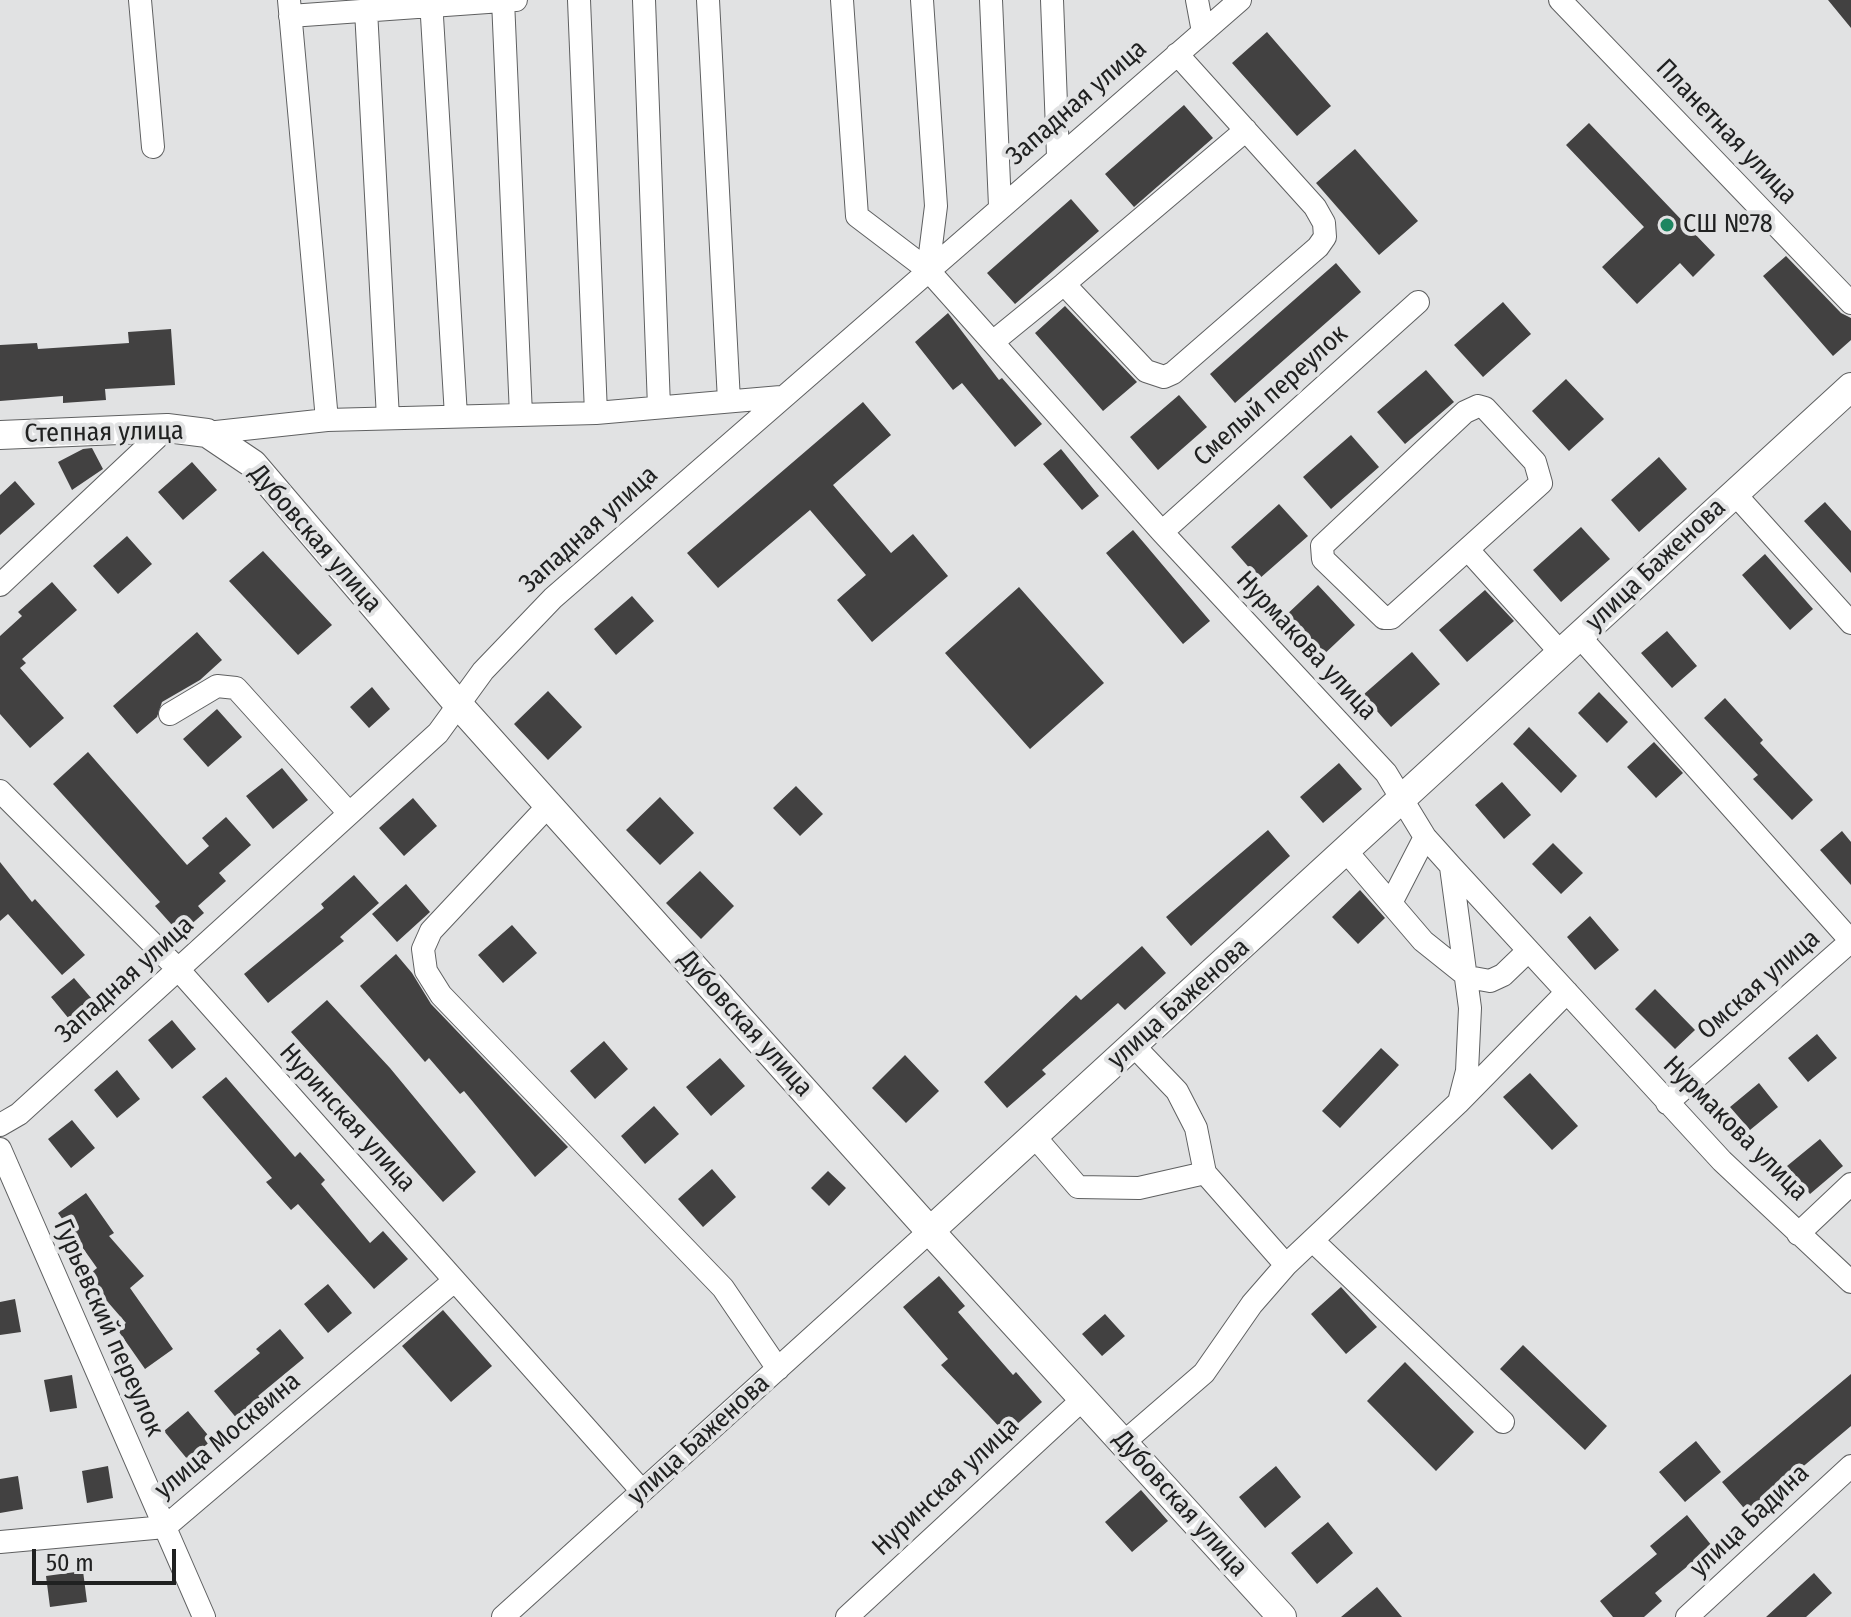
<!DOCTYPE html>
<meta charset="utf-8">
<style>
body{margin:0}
#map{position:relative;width:1851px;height:1617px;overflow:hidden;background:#e1e2e3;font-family:"Fira Sans Condensed",sans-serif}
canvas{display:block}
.scale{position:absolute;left:32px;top:1549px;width:144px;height:36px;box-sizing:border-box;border:4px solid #202121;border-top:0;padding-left:10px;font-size:24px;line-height:28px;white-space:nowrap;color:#202121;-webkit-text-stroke:6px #e1e2e3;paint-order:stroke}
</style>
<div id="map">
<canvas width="1851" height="1617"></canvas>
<div class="scale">50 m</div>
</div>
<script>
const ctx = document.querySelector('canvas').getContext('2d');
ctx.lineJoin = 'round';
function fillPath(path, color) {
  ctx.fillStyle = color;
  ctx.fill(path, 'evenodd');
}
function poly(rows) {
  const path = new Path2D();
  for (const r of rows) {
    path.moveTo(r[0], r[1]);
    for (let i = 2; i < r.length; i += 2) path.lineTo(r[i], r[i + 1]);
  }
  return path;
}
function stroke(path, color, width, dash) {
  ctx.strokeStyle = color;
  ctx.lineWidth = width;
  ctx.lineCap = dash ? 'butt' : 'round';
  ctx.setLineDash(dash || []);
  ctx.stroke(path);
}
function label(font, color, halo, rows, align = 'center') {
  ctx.font = font + ' "Fira Sans Condensed",sans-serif';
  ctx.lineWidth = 8;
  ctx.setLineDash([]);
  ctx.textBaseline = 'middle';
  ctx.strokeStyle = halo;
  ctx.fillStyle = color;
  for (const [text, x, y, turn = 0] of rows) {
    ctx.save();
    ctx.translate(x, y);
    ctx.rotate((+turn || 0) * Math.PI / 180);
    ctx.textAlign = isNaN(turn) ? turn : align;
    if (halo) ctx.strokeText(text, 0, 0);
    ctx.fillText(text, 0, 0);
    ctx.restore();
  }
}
const building = poly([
 [1828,0,1851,0,1851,28],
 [1267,32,1331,106,1297,136,1232,63],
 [1184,105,1213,138,1134,207,1105,174],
 [1589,123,1715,255,1693,277,1680,263,1637,304,1602,267,1644,227,1566,145],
 [1355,149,1418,221,1379,255,1316,183],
 [1071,199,1099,231,1015,304,987,273],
 [1786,256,1841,313,1851,318,1851,340,1833,356,1763,276],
 [1336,263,1361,292,1235,403,1210,374],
 [1503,302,1531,334,1483,377,1454,345],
 [1065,306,1137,382,1103,411,1035,333],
 [948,313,999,380,1002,378,1042,424,1015,447,962,383,953,390,915,342],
 [171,329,175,385,105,389,106,400,63,403,63,396,0,401,0,345,37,343,38,349,129,343,128,332],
 [1426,370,1454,402,1405,444,1377,412],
 [1566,379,1604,419,1569,451,1532,411],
 [1179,395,1207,427,1158,470,1130,437],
 [863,402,891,435,833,485,891,553,913,534,948,576,872,642,837,600,866,575,810,510,718,588,687,553],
 [1351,435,1379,467,1331,509,1303,477],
 [92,448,103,469,72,490,58,462,83,449],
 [1061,449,1099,496,1082,510,1043,464],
 [1659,457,1687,489,1639,532,1611,500],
 [192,462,217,490,183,520,158,492],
 [15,481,35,504,0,535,0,495],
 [1825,502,1851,531,1851,573,1804,521],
 [1279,504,1308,536,1259,579,1231,547],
 [1581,527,1610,559,1561,602,1533,570],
 [1133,530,1210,621,1183,644,1106,553],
 [127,536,152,564,118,594,93,566],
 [263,551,332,625,298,655,229,581],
 [1765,554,1813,609,1790,630,1742,575],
 [52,582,77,610,22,659,26,663,20,668,64,718,30,748,0,714,0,636,22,616,18,612],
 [1318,585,1355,625,1320,658,1283,618],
 [1019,587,1104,683,1030,749,945,653],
 [1485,590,1514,621,1467,662,1439,630],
 [632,596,654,621,616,655,594,629],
 [1667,631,1697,666,1672,688,1641,653],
 [197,632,222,660,200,680,162,702,157,717,137,734,113,706],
 [1412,652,1440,684,1391,727,1363,695],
 [372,687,390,709,369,728,350,707],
 [548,691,582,727,548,760,514,724],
 [1599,692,1628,722,1607,743,1578,713],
 [1725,698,1763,740,1760,743,1813,800,1792,820,1753,779,1758,775,1704,718],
 [217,709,242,737,208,767,183,739],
 [1529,727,1577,776,1561,793,1513,744],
 [1654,742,1683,773,1656,798,1627,767],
 [88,752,187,865,209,846,202,838,226,817,251,845,219,873,226,881,198,906,204,913,180,934,155,906,160,902,53,784],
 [1339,763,1362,789,1323,823,1300,797],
 [282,768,308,800,273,829,246,796],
 [1502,782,1531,815,1504,839,1475,805],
 [796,786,823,814,800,836,773,808],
 [660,797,694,833,660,865,626,830],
 [413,798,437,826,404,856,379,828],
 [1268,830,1290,856,1191,946,1166,917],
 [1842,831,1851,842,1851,885,1820,850],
 [1553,843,1583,873,1561,894,1532,864],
 [0,862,32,902,35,899,85,955,62,975,8,914,0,921],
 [700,871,734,906,701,939,666,903],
 [354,875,379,903,340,937,344,941,268,1003,244,974,324,908,321,904],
 [406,884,430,912,397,942,372,914],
 [1360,890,1385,918,1358,944,1332,917],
 [1590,916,1619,950,1595,970,1567,937],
 [512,925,537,953,503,983,478,955],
 [1142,946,1166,973,1125,1010,1118,1003,1042,1070,1046,1074,1007,1108,984,1082,1076,995,1081,1000],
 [396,954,412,973,431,1004,568,1147,535,1177,464,1091,460,1094,429,1058,425,1062,360,986],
 [74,978,98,1006,74,1025,51,997],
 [1655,989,1695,1030,1675,1049,1635,1009],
 [327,1000,390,1068,476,1172,443,1202,291,1032],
 [172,1020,196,1049,172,1069,148,1040],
 [1817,1034,1837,1058,1808,1082,1788,1058],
 [604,1041,628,1069,595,1099,570,1071],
 [1381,1048,1399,1065,1340,1128,1322,1111],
 [905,1055,939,1091,906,1123,872,1088],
 [720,1058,745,1086,711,1116,686,1087],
 [117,1070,140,1099,117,1118,94,1090],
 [1530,1073,1578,1126,1552,1150,1503,1097],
 [226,1077,295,1157,300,1152,325,1180,321,1184,370,1243,383,1231,408,1259,374,1289,298,1204,291,1210,266,1182,272,1178,202,1097],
 [1759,1083,1778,1107,1750,1130,1730,1107],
 [654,1106,679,1134,645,1164,621,1136],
 [72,1120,95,1148,71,1168,48,1139],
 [1820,1139,1843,1166,1810,1194,1787,1166],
 [712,1169,736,1197,703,1227,678,1199],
 [828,1171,846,1188,829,1206,811,1188],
 [86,1193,114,1233,109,1236,144,1276,130,1288,173,1349,145,1369,117,1329,126,1323,86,1277,97,1268,58,1213],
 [939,1276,965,1306,958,1312,1013,1375,1016,1372,1042,1402,1006,1434,941,1365,948,1359,903,1307],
 [328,1284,352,1313,328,1333,304,1304],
 [1341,1287,1377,1327,1346,1354,1311,1314],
 [15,1299,21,1332,0,1335,0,1302],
 [443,1310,492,1366,451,1402,402,1346],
 [1105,1314,1125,1336,1102,1356,1082,1334],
 [280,1329,304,1358,258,1396,262,1400,238,1420,214,1391,260,1353,256,1349],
 [1523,1345,1607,1426,1585,1450,1500,1369],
 [1405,1362,1474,1432,1436,1471,1367,1401],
 [1851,1374,1851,1426,1748,1513,1722,1482],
 [72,1375,77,1408,50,1412,44,1380],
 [188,1411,212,1440,188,1460,164,1431],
 [1696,1441,1721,1472,1685,1502,1659,1472],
 [108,1466,113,1498,87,1503,82,1471],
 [1276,1466,1301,1497,1265,1528,1239,1497],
 [18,1476,23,1509,0,1513,0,1479],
 [1141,1490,1168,1521,1132,1552,1105,1522],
 [1687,1515,1712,1546,1655,1593,1662,1601,1644,1617,1613,1617,1600,1601,1657,1554,1650,1546],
 [1328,1522,1353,1553,1317,1584,1291,1553],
 [83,1571,87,1602,50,1607,46,1576],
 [1814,1573,1832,1593,1806,1617,1766,1617],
 [1377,1587,1402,1617,1341,1617]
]);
const minor = poly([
 [140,0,153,147],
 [289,0,327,420],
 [431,0,456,416],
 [503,0,521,415],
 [579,0,596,413],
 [644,0,659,407],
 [708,0,729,401],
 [842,0,857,216,928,270,1162,532,1386,773,1425,837,1451,866,1722,1161,1851,1282],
 [922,0,936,206,928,270],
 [991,0,1000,206],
 [1052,0,1058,156],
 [1197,0,1203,32],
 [1560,0,1851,303],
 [366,10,388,418],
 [290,16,516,0],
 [1064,284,1246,130],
 [994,341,1064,284,1146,371,1164,377,1173,373,1318,247,1325,237,1324,223,1315,207,1177,54],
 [1478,406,1485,408,1535,462,1541,483,1391,618,1384,618,1323,559,1322,546,1465,412,1478,406],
 [207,433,327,420,596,413,781,397],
 [1734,493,1851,623],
 [1162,532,1418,302],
 [1469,551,1561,653],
 [0,585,167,428],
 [1579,636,1851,941],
 [170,714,217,686,236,688,349,813],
 [0,791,177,968,642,1491],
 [549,805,431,931,423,949,426,971,441,995,723,1288,778,1369],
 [1346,851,1423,941,1468,977,1490,981,1503,975,1528,951],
 [1451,867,1470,1008,1467,1071,1459,1102],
 [1391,903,1425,837],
 [1133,1045,1177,1091,1196,1128,1205,1173],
 [1667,1103,1851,941],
 [0,1125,19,1114,438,733,483,671,553,598,1240,0],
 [1034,1136,1078,1187,1139,1188,1205,1173,1286,1265],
 [0,1149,204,1617],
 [1798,1234,1851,1184],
 [1313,1241,1503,1422],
 [1123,1443,1204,1373,1252,1304,1286,1265,1458,1103,1567,992],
 [0,1542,165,1527,454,1281],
 [503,1617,930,1231],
 [847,1617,1083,1399],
 [1687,1617,1851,1466]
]);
const major = poly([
 [0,435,167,428,207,433,253,464,457,703,930,1231,1282,1617],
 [930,1231,1851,387]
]);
const markers = [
 [1667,225,8,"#1d8560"]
];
const streetNames = [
 ["Западная улица",1077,103,-41],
 ["Планетная улица",1726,132,46],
 ["Смелый переулок",1271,396,-42],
 ["Степная улица",104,433,-1],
 ["Западная улица",589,530,-42],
 ["Дубовская улица",315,539,49],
 ["улица Баженова",1656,565,-43],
 ["Нурмакова улица",1306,646,47],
 ["Западная улица",125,980,-42],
 ["Омская улица",1759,985,-41],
 ["улица Баженова",1179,1004,-42],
 ["Дубовская улица",745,1024,48],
 ["Нуринская улица",347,1118,48],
 ["Нурмакова улица",1735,1129,45],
 ["Гурьевский переулок",108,1328,66],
 ["улица Москвина",228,1436,-40],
 ["улица Баженова",699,1440,-42],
 ["Нуринская улица",946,1487,-43],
 ["Дубовская улица",1180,1504,48],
 ["улица Бадина",1750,1521,-43]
];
const poiNames = [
 ["СШ №78",1683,225]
];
fillPath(building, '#424141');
stroke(minor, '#5f6061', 24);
stroke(major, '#5f6061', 30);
stroke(minor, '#fff', 22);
stroke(major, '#fff', 28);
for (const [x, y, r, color] of markers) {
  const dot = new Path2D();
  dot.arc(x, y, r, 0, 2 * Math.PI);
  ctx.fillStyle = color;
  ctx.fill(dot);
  stroke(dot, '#e1e2e3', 3);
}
label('26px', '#202121', '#e1e2e3', streetNames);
label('26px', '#202121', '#e1e2e3', poiNames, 'left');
</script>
